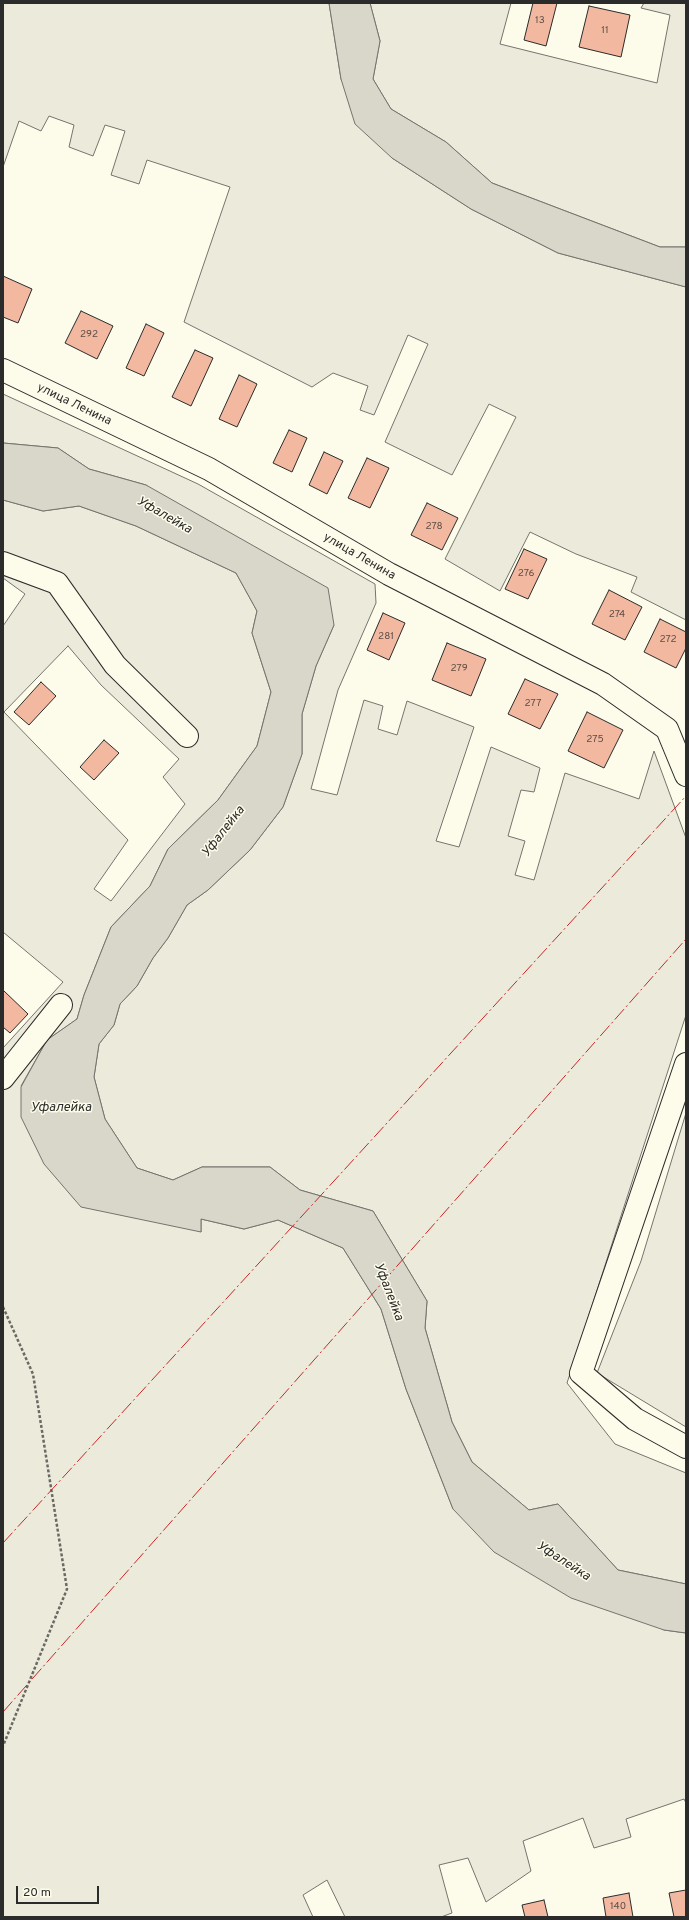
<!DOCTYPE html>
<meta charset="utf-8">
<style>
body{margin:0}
#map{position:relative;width:689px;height:1920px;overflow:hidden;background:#fdfbea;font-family:Overpass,sans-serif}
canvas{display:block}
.frame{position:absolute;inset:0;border:4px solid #2b2b2b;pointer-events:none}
.scale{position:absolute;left:16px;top:1886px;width:83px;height:18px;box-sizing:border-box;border:2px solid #2b2b2b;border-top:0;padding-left:5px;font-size:12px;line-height:14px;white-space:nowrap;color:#2b2b2b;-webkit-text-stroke:3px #fdfbea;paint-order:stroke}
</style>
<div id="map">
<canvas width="689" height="1920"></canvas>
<div class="frame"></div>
<div class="scale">20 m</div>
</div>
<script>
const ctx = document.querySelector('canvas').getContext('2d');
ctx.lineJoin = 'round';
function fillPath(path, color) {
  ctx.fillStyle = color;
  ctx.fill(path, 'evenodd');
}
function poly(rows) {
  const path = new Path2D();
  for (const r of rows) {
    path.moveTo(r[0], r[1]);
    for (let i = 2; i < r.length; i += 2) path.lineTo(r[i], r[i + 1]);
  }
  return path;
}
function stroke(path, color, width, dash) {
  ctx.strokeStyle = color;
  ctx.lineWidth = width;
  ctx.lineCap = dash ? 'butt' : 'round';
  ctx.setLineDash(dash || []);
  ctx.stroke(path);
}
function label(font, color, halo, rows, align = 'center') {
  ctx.font = font + ' Overpass,sans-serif';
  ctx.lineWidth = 3;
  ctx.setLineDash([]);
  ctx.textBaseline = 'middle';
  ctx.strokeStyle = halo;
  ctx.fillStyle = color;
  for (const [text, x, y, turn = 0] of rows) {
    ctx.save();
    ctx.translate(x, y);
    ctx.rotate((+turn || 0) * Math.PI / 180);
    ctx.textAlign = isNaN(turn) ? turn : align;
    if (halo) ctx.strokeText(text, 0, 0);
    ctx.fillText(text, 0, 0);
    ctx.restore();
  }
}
const green = poly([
 [3,3,329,3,341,79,392,158,471,209,558,253,686,287,686,620,631,592,637,577,576,554,530,532,500,591,445,559,516,417,489,404,452,475,385,442,428,344,408,335,374,415,360,410,368,386,333,373,312,387,184,322,230,187,147,160,139,184,111,175,125,131,105,125,93,156,69,147,74,125,49,116,41,131,19,121,3,167,3,3],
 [370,3,511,3,500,44,657,83,670,15,641,8,644,3,686,3,686,247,660,247,492,183,446,142,391,109,373,79,380,41,370,3],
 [3,394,198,484,375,584,376,603,338,690,311,789,337,795,364,700,383,706,378,729,397,735,407,701,474,727,436,841,459,847,491,747,540,768,534,792,521,790,508,836,525,841,515,875,534,880,565,773,639,799,654,751,686,838,686,1015,567,1383,615,1444,686,1473,686,1584,618,1570,558,1504,529,1510,472,1462,452,1422,425,1328,427,1301,373,1211,300,1190,270,1167,202,1167,173,1180,137,1168,105,1119,94,1077,99,1044,114,1025,120,1004,137,986,153,958,168,938,187,905,208,890,250,850,283,807,302,754,302,714,316,666,334,625,146,485,89,469,58,448,3,443,3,394],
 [3,500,43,511,79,506,136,526,236,573,257,611,252,633,271,692,257,746,218,800,168,849,150,886,111,927,84,995,77,1019,47,1040,21,1086,201,1232,201,1219,244,1229,278,1220,343,1248,381,1309,406,1389,453,1509,664,1630,686,1633,686,1803,684,1799,626,1819,631,1837,594,1848,583,1818,523,1841,531,1871,486,1902,468,1858,439,1865,452,1913,441,1917,345,1917,327,1880,303,1895,313,1917,3,1917,3,1048,63,982,3,932,3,626,25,594,3,578,3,500],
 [68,646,101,685,179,759,163,777,185,804,111,901,94,889,128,840,4,712,68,646],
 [686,1113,686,1427,597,1373,641,1261,686,1113]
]);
const water = poly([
 [329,3,370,3,380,41,373,79,391,109,446,142,492,183,660,247,686,247,686,287,558,253,471,209,392,158,355,124,341,79,329,3],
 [3,443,58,448,89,469,146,485,328,588,334,625,316,666,302,714,302,754,283,807,250,850,208,890,187,905,168,938,153,958,137,986,120,1004,114,1025,99,1044,94,1077,105,1119,137,1168,173,1180,202,1167,270,1167,300,1190,373,1211,427,1301,425,1328,452,1422,472,1462,529,1510,558,1504,618,1570,686,1584,686,1633,664,1630,571,1598,494,1552,453,1509,406,1389,381,1309,343,1248,278,1220,244,1229,201,1219,201,1232,81,1207,44,1164,21,1117,21,1087,47,1040,77,1019,84,995,111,927,150,886,168,849,218,800,257,746,271,692,252,633,257,611,236,573,136,526,79,506,43,511,3,500,3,443]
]);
const building = poly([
 [533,3,557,3,546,46,524,40,533,3],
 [589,6,630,15,621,57,579,47,589,6],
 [3,276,32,289,18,323,3,317,3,276],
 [81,311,113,326,97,359,65,343,81,311],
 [146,324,164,333,144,376,126,368,146,324],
 [195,350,213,358,191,406,172,397,195,350],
 [239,375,257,384,237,427,219,419,239,375],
 [289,430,307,438,292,472,273,463,289,430],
 [324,452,343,461,327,494,309,485,324,452],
 [367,458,389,468,370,508,348,498,367,458],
 [427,503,458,518,442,550,411,535,427,503],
 [524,549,547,559,528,599,505,589,524,549],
 [609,590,642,607,625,640,592,624,609,590],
 [383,613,405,623,389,660,367,650,383,613],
 [660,619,686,632,686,648,676,668,644,652,660,619],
 [447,643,486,659,471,696,432,680,447,643],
 [525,679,558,694,540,729,508,714,525,679],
 [41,682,56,696,29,725,14,712,41,682],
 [587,712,623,730,604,768,568,751,587,712],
 [104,740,119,753,94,780,80,767,104,740],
 [3,990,28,1014,10,1033,3,1027,3,990],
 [686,1890,686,1917,674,1917,669,1893,686,1890],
 [629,1893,633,1917,606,1917,603,1898,629,1893],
 [544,1900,548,1917,525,1917,522,1905,544,1900]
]);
const path = poly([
 [3,1307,33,1374,67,1589,3,1746]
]);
const minor = poly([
 [3,563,57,583,115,665,187,736],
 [686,1064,581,1373,635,1419,686,1447],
 [3,1078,61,1005]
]);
const tertiary = poly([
 [3,370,209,469,389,574,603,684,667,729,686,775]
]);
const power = poly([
 [3,1543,686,796],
 [3,1712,686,939]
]);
const numberNames = [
 ["13",540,21],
 ["11",605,31],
 ["292",89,335],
 ["278",434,527],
 ["276",526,574],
 ["274",617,615],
 ["281",386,637],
 ["272",668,640],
 ["279",459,669],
 ["277",533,704],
 ["275",595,740],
 ["140",618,1907]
];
const streetNames = [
 ["улица Ленина",74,405,26],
 ["улица Ленина",359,557,30]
];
const waterNames = [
 ["Уфалейка",164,516,30],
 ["Уфалейка",224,832,-52],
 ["Уфалейка",61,1108],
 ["Уфалейка",388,1292,69],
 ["Уфалейка",563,1562,33]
];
fillPath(green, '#ecebdb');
stroke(green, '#74746e', 1);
fillPath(water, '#d8d7c9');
stroke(water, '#74746e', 1);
fillPath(building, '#f2b8a0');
stroke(building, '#2b2b2b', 1);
stroke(minor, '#2b2b2b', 24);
stroke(tertiary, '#2b2b2b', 24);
stroke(path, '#6a6964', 2.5, [3, 2]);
stroke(minor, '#fdfbea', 22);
stroke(tertiary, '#fdfbea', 22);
stroke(power, '#c62828', 1, [14, 3, 2, 3]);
label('10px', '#5d4e48', null, numberNames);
label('12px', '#2b2b2b', '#fdfbea', streetNames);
label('italic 13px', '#2b2b2b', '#fdfbea', waterNames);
</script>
